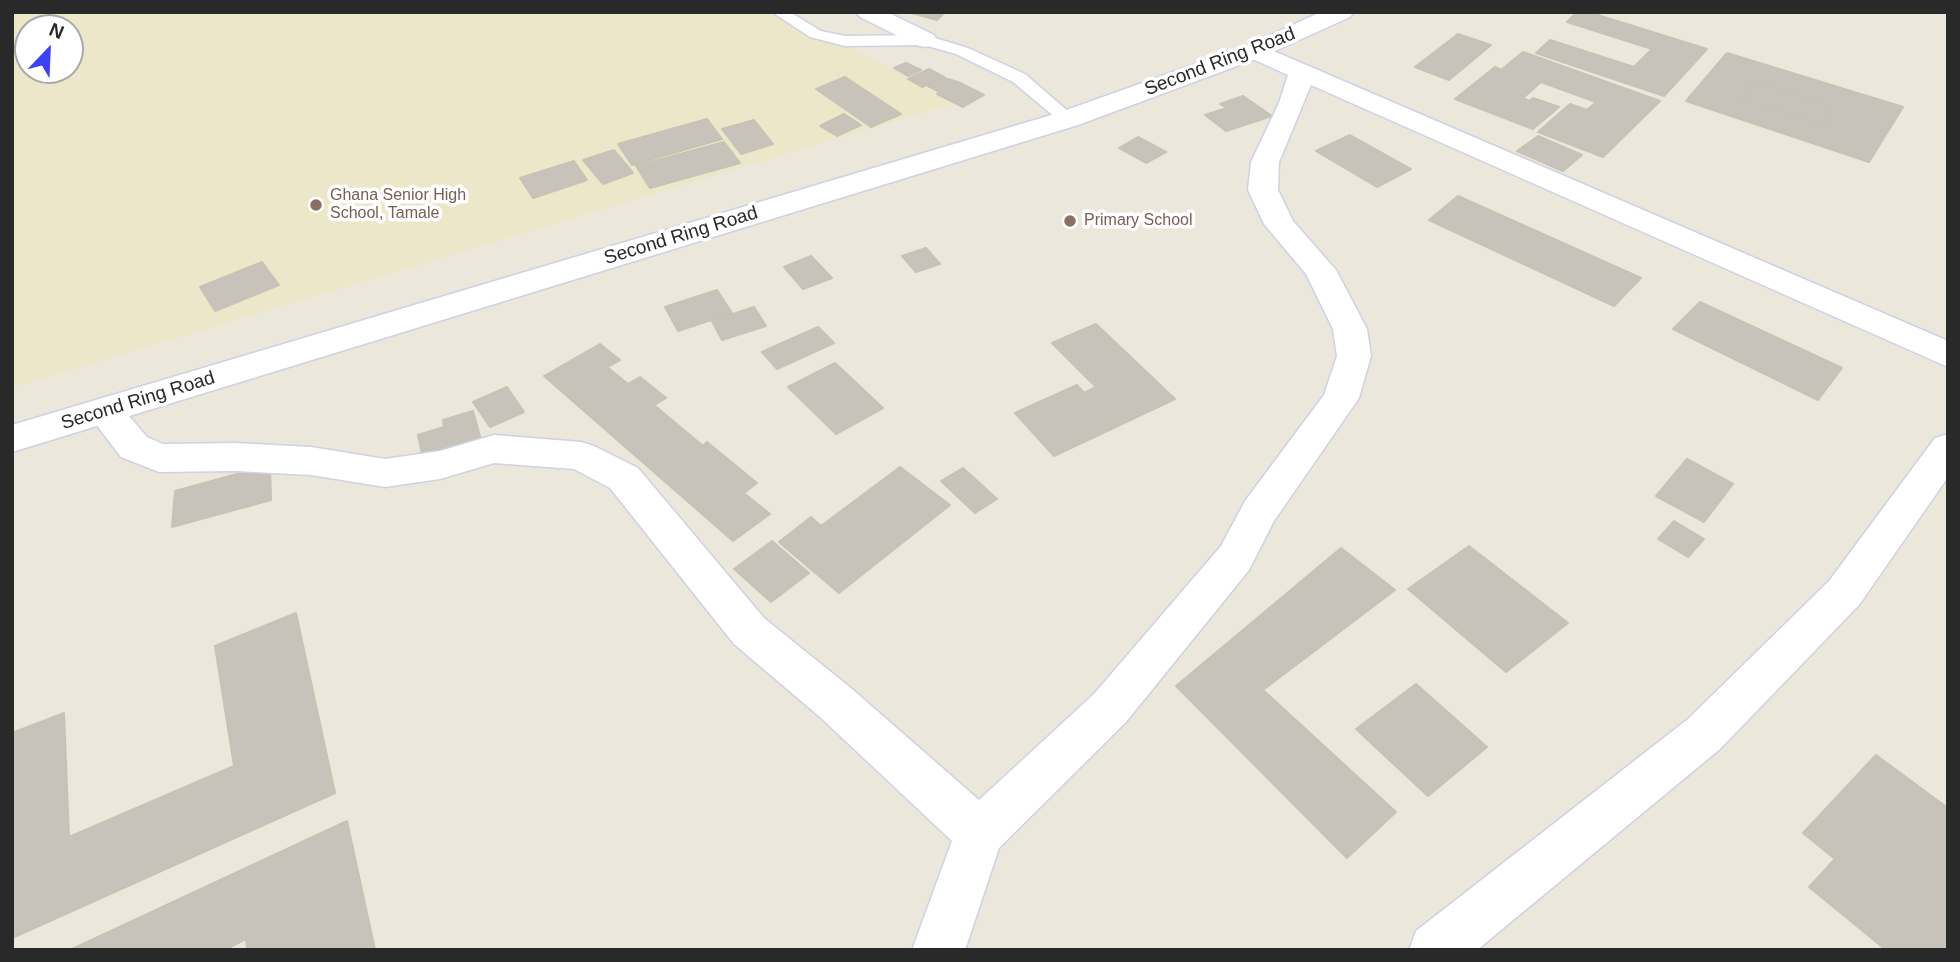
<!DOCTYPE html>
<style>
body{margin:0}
#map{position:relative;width:1960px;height:962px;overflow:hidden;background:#ebe7db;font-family:Arial,sans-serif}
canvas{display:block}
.frame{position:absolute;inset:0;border:14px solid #292929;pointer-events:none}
.north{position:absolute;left:14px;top:14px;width:70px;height:70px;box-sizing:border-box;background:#fff;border:2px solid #a9a9a9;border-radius:50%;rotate:23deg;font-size:19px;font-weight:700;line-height:28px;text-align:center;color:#292929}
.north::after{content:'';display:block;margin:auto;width:24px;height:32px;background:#3b41f8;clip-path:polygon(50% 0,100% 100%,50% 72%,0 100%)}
</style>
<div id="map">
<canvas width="1960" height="962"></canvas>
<div class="frame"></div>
<div class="north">N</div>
</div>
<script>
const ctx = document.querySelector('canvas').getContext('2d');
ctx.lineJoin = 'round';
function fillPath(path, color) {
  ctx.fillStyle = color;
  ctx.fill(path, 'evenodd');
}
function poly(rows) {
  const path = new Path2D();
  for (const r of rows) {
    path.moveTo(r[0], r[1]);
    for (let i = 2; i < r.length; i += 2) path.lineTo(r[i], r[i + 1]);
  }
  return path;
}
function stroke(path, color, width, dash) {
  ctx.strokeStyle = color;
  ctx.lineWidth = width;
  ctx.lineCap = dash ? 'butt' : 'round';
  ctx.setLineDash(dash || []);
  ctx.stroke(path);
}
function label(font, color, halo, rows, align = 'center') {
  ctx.font = font + ' Arial,sans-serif';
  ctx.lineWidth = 7;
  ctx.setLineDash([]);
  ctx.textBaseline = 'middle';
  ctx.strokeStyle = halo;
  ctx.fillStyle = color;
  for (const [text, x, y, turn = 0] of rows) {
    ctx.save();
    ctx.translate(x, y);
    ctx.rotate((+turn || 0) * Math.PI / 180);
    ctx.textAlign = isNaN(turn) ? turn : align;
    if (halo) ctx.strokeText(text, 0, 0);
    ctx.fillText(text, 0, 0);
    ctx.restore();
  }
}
const education = poly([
 [12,12,785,12,956,103,12,388],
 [28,28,70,28,70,70,28,70]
]);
const building = poly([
 [908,12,945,12,937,20,908,12],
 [1577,12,1588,12,1707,49,1664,96,1536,53,1550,40,1634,67,1652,49,1567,22,1577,12],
 [1458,34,1491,45,1449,80,1415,67,1458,34],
 [1523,52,1660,101,1603,157,1538,132,1570,104,1587,110,1596,102,1541,82,1523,98,1529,101,1533,98,1559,107,1533,129,1455,99,1495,67,1501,70,1523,52],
 [1727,53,1903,107,1869,162,1686,101,1727,53],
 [1753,81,1830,105,1826,111,1832,112,1824,125,1740,99,1753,81],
 [906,63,921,70,908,76,894,68,906,63],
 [929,69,944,77,922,87,908,79,929,69],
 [845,77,901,114,871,127,816,89,845,77],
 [944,78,958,82,984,95,963,107,937,94,940,92,928,86,944,78],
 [1753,81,1830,105,1826,111,1832,112,1824,125,1740,99,1753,81],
 [1243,96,1272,116,1226,131,1205,115,1227,108,1220,104,1243,96],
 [844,114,861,125,837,136,820,126,844,114],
 [707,119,722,139,632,165,618,144,707,119],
 [754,120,773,144,741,154,722,129,754,120],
 [1350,135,1411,169,1377,187,1316,151,1350,135],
 [1538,136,1582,155,1563,171,1517,151,1538,136],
 [1138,137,1166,152,1146,163,1119,148,1138,137],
 [724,142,740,163,650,188,636,166,724,142],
 [614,150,633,173,603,184,583,160,614,150],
 [574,161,587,180,533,198,520,178,574,161],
 [1458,196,1641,278,1614,306,1429,220,1458,196],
 [926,248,940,264,916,272,902,256,926,248],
 [811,256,832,278,803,289,784,267,811,256],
 [262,262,279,285,215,311,200,287,262,262],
 [717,290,732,313,678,331,665,307,717,290],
 [1700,302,1842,368,1818,400,1673,329,1700,302],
 [754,307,766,326,722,340,712,321,754,307],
 [1096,324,1175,399,1054,456,1015,413,1077,385,1084,393,1096,387,1052,343,1096,324],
 [818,327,834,343,777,369,762,352,818,327],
 [600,344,620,360,607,367,628,384,640,377,666,398,654,405,703,446,707,442,757,483,744,493,770,514,733,541,544,376,600,344],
 [835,363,883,408,836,434,788,387,835,363],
 [507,387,524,412,490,427,473,402,507,387],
 [473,411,481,440,423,458,418,435,444,427,443,420,473,411],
 [1687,459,1733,484,1704,522,1656,496,1687,459],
 [270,465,271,500,172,527,175,491,270,465],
 [900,467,950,505,839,593,779,542,811,517,821,526,900,467],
 [963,468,997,499,975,513,941,481,963,468],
 [1674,521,1704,539,1688,557,1658,539,1674,521],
 [772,541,809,573,771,602,734,569,772,541],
 [1469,546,1568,623,1506,672,1408,589,1469,546],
 [1341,548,1395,590,1263,690,1396,812,1347,858,1176,686,1341,548],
 [296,613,335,793,12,938,12,733,64,713,69,837,234,766,215,646,296,613],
 [1416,684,1487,747,1428,796,1356,729,1416,684],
 [1876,755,1948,808,1948,950,1886,950,1809,887,1835,859,1803,833,1876,755],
 [347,821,375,950,247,950,246,939,224,950,70,950,347,821]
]);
const service = poly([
 [772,12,790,12,821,31,845,36,925,35,968,48,1025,74,1077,119,1074,123,1062,123,1013,82,956,54,924,45,845,46,810,37,772,12]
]);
const minor = poly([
 [856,12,887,12,934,35,937,40,934,45,925,47,916,45,860,17,856,12],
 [1255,43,1948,341,1948,367,1311,85,1279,162,1278,190,1293,221,1336,270,1367,329,1371,356,1359,398,1274,521,1249,570,1126,722,999,848,965,950,912,950,952,841,820,717,734,644,610,488,574,469,494,463,440,479,385,487,311,475,235,471,159,472,121,457,86,411,91,402,104,398,117,402,147,437,163,444,235,443,311,447,385,459,440,451,494,435,581,442,594,446,638,468,764,618,852,689,979,800,1094,694,1221,546,1245,501,1324,395,1337,356,1333,329,1306,274,1264,224,1248,190,1251,162,1279,103,1288,75,1246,56,1242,51,1246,46,1255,43],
 [1948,434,1948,477,1859,605,1720,749,1477,950,1409,950,1416,931,1688,719,1829,581,1935,438,1948,434]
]);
const tertiary = poly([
 [1321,12,1354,12,1350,17,1264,56,1078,125,12,452,12,425,1058,113,1246,46,1321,12]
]);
const markers = [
 [316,205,7,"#8d6e63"],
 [1070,221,7,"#8d6e63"]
];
const farEducationnames = [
 ["Ghana Senior High",330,196],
 ["School, Tamale",330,214],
 ["Primary School",1084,221]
];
const streetNames = [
 ["Second Ring Road",1220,62,-21],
 ["Second Ring Road",681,236,-17],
 ["Second Ring Road",138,401,-17]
];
fillPath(education, '#ede7ca');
fillPath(building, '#c7c3ba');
stroke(building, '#c6c3b5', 2);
stroke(service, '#d0d1e2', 3);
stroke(minor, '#d0d1e2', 3);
stroke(tertiary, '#d0d1e2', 3);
fillPath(service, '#fff');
fillPath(minor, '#fff');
fillPath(tertiary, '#fff');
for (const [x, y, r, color] of markers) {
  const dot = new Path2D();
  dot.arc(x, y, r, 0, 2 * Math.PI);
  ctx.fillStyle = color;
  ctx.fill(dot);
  stroke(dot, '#fff', 2.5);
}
label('16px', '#785e54', '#fff', farEducationnames, 'left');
label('19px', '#292929', '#fff', streetNames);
</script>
